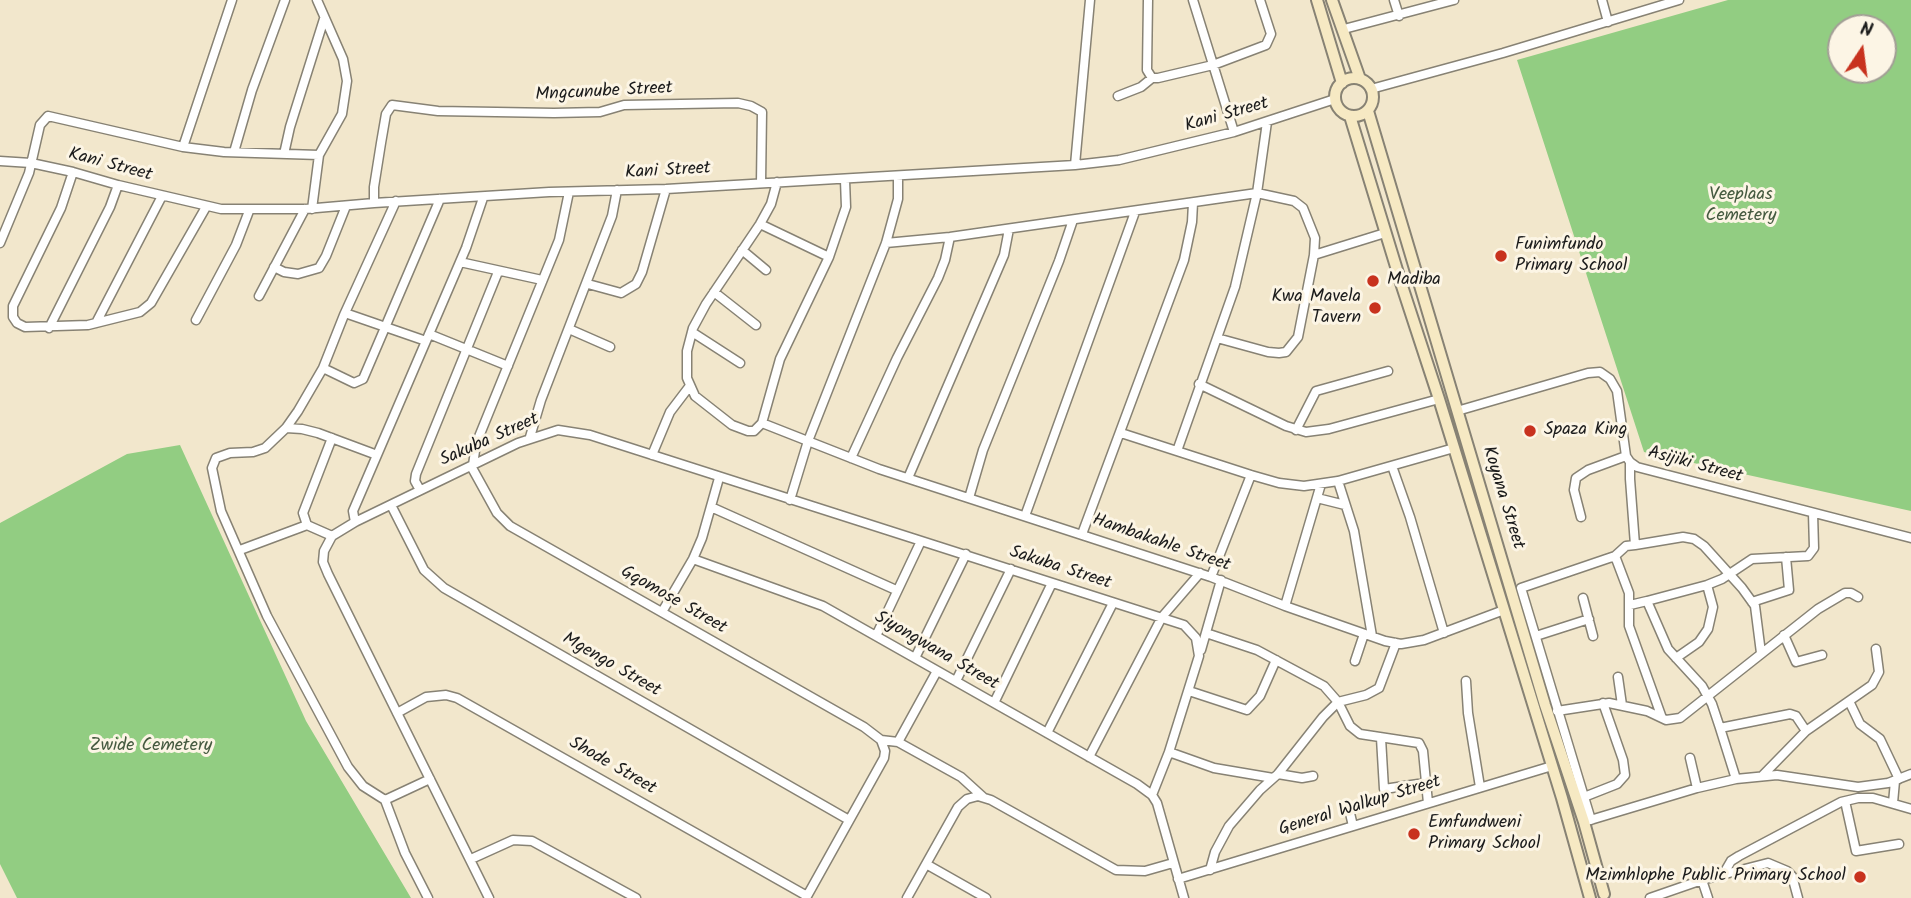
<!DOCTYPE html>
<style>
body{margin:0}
#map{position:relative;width:1911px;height:898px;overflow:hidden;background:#f2e7cc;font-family:Kalam,sans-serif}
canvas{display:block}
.north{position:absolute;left:1827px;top:14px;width:70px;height:70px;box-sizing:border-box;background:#fcf5e5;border:2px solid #a29e95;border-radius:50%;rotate:13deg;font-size:19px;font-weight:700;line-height:28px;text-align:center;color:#1c1c1c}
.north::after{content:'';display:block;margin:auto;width:24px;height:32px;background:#c8321e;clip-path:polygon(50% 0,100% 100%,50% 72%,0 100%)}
</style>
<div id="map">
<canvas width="1911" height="898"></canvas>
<div class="north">N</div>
</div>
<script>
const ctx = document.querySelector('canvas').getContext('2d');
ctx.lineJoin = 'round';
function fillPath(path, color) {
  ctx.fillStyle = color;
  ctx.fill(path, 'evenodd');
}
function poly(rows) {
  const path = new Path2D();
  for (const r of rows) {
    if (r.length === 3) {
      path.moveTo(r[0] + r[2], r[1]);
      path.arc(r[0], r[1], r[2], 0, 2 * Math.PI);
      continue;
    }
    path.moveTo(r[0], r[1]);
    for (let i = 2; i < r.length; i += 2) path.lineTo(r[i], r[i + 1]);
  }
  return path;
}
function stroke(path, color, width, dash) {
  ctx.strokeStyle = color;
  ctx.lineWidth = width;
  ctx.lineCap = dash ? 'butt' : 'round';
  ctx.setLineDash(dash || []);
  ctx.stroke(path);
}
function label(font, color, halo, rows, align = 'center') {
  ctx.font = font + ' Kalam,sans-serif';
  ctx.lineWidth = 6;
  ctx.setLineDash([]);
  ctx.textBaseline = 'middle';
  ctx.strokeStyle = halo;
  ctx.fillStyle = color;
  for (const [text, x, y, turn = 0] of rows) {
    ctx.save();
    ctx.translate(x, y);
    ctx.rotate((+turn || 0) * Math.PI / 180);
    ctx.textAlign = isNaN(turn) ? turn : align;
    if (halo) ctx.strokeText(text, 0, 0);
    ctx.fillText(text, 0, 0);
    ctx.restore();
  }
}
const green = poly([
 [1728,0,1911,0,1911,511,1644,452,1517,60],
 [1883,28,1883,70,1841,70,1841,28],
 [180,445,306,721,411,898,17,898,0,864,0,523,127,454]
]);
const minor = poly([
 [1148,0,1147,70,1152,78,1158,78,1213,65,1266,45,1271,34,1260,0],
 [1193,0,1234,132],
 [1394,0,1399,16],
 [1602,0,1608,22],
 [1344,29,1454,0],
 [1371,89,1503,53,1679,0],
 [1118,96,1141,87,1152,78],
 [183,147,232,0],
 [234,152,252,90,285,0],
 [284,154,290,127,324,19],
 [0,161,31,163,73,172,118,185,221,209,305,209,374,203,549,192,666,189,1075,165,1119,160,1234,132,1335,99],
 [1075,165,1090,0],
 [73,172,61,208,13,306,13,317,17,323,25,327,88,325,140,312,151,303,206,207],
 [777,182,771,204,760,224,706,304,693,328,687,351,687,378,695,396,732,425,748,431,754,431,762,423,780,359,829,257,846,207,845,180],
 [396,201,344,315,323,368,298,411,286,428,265,448,253,452,230,453,216,458,212,468,221,511,267,616,348,767,363,786,385,800,405,853,428,898],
 [374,203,374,187,381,143,386,114,392,105,438,111,554,113,600,112,624,105,738,103,751,106,762,112,761,183],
 [312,209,319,155,342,114,347,81,343,59,317,0],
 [760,224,829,257],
 [0,243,29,173,40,125,48,116,183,147,224,152,319,155],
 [886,243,950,237,1257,193,1294,201,1303,208,1315,238,1314,255,1298,337,1286,352,1279,353,1268,352,1217,338],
 [742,250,766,270],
 [1314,255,1385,233],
 [460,262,542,280],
 [274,267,284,272,298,274,319,268,326,256,346,206],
 [588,284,621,293,636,284,642,272,666,189],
 [714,292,756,325],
 [259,296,305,209],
 [345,313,426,341],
 [196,320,236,245,249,211],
 [96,323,162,196],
 [49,328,110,207,118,185],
 [569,329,610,347],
 [692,332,740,363],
 [429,334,508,366],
 [323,368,354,383,363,379,440,199],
 [1199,384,1286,426,1306,432,1329,429,1439,399],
 [1457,411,1588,373,1600,372,1610,379,1617,391,1626,456,1630,462,1637,467,1911,538],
 [762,423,879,469,1211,577,1285,606,1385,641,1401,644,1424,640,1504,610],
 [286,428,302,429,318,433,377,455],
 [1296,430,1316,391,1388,371],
 [1121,433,1251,475,1279,483,1304,486,1338,481,1454,448],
 [530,437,541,400,612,216,617,190],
 [332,438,303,513,307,525,332,536],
 [1177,451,1235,287,1257,193,1267,122],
 [652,455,670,412,689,387],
 [851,458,897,358,938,278,945,260,950,237],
 [1630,462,1630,479,1635,545,1626,546,1615,556,1629,593,1629,626,1662,718],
 [473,465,476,444,559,240,569,192],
 [471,466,497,513,510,526,864,727,881,740],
 [1392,466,1410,517,1444,633],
 [908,478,1004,255,1009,229],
 [1338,481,1354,531,1372,636],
 [420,490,415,481,416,474,498,272],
 [969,498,983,450,1059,261,1073,220],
 [1317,498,1345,505],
 [790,500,808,441,886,243,898,199,898,177],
 [391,505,424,570,444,588,849,820],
 [711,507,896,590],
 [1025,516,1135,212],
 [1581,517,1574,490,1576,478,1588,470,1626,456],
 [355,522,353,511,466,248,483,198],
 [1082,534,1184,260,1192,222,1193,203],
 [1635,545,1683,537,1694,539,1704,546,1742,588,1755,606,1761,653],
 [240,550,307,525],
 [693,559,823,606,1137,784,1152,795,1157,803,1184,898],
 [1211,577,1251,475],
 [1583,598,1593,636],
 [1647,601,1707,585,1722,579,1752,559,1808,556,1814,548,1813,513],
 [1752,602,1789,590,1786,557],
 [1630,605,1647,601,1668,649,1702,686,1712,704,1720,728,1790,714,1796,716,1806,731],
 [1285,606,1321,484],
 [662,612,693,559,702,538,719,478],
 [1206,633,1257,650,1324,686,1338,702,1350,726,1360,734,1419,743,1423,751,1428,803],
 [1784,635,1796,662,1822,655],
 [876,636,921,541],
 [1536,636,1589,619],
 [1201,650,1221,580],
 [915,658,966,554],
 [1676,658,1699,642,1708,629,1713,607,1707,585],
 [1355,661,1364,634],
 [1618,677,1622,705],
 [956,681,1011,569],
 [1466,681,1468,713,1480,787],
 [1189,691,1247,710,1260,696,1276,660],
 [1849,701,1860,724,1880,739,1899,779],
 [994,703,1052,583],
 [1557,711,1609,703,1647,711,1666,720,1680,718,1818,609,1845,593,1851,593,1858,597],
 [397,713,426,697,446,695,457,698,807,896],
 [1720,728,1736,779],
 [1047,733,1113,603],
 [1381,738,1384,789,1425,783],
 [881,740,898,742,961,777,983,797],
 [898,742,937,671],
 [1169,752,1214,768,1273,778],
 [1089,757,1162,617,1200,573],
 [1690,758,1697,788],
 [1278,774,1302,778,1313,776],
 [1763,775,1806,731,1872,685,1879,672,1876,649],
 [1584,797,1617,784,1625,775,1623,760,1603,703],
 [385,800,430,779],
 [1845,801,1856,851,1899,844],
 [1893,803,1895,781],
 [1349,809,1353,826],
 [1591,820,1521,588,1615,556],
 [1587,821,1697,788,1736,779,1777,775,1858,787,1888,783,1911,774],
 [471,859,513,840,532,841,636,898],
 [926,864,986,898],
 [1210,870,1215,852,1229,826,1260,790,1278,774,1323,717,1338,702,1366,695,1379,688,1396,643],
 [1724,873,1731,861,1739,856,1841,802,1858,798,1873,798,1911,809],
 [1178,879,1552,766],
 [1702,880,1708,898],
 [489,898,328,574,323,562,324,551,332,536,355,522,518,443,558,430,590,435,1184,625,1196,638,1199,656,1169,752,1152,795],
 [806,898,884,758,885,751,881,740],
 [907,898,958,807,967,799,978,796,991,800,1116,870,1145,871,1173,863],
 [1650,898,1702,880,1768,863,1787,871,1792,876,1798,898]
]);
const secondary = poly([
 [1317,0,1342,83],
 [1332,0,1360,79],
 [1354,97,19],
 [1368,111,1545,705,1584,822,1604,894],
 [1350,116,1401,283,1439,399,1562,798,1590,898]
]);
const markers = [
 [1501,256,7,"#c8321e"],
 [1373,281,7,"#c8321e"],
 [1375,308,7,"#c8321e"],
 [1530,431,7,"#c8321e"],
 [1414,834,7,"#c8321e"],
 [1860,877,7,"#c8321e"]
];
const streetNames = [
 ["Mngcunube Street",604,93,-3],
 ["Kani Street",1227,116,-16],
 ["Kani Street",110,166,15],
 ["Kani Street",668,172,-3],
 ["Sakuba Street",490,441,-24],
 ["Asijiki Street",1695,466,15],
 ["Koyana Street",1502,498,73],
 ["Hambakahle Street",1161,544,19],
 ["Sakuba Street",1060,569,18],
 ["Gqomose Street",673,601,30],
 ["Siyongwana Street",936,652,30],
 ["Mgengo Street",611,666,30],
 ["Shode Street",612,767,30],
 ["General Walkup Street",1360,807,-17]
];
const parkNames = [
 ["Veeplaas",1741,196],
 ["Cemetery",1741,217],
 ["Zwide Cemetery",151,747]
];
const poiNames = [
 ["Funimfundo",1515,246],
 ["Primary School",1515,267],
 ["Madiba",1387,281],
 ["Kwa Mavela",1361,298,"right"],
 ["Tavern",1361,319,"right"],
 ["Spaza King",1544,431],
 ["Emfundweni",1428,824],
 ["Primary School",1428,845],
 ["Mzimhlophe Public Primary School",1846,877,"right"]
];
fillPath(green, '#92cd82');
stroke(minor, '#878274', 11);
stroke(secondary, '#878274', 14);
stroke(minor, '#fff', 8);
stroke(secondary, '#f6e9c3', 10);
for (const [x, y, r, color] of markers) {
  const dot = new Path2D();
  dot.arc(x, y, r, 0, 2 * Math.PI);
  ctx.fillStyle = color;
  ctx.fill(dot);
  stroke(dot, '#fcf5e5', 2.5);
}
label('18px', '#1c1c1c', '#fcf5e5', streetNames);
label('18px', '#455a40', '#fcf5e5', parkNames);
label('18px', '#1c1c1c', '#fcf5e5', poiNames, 'left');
</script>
